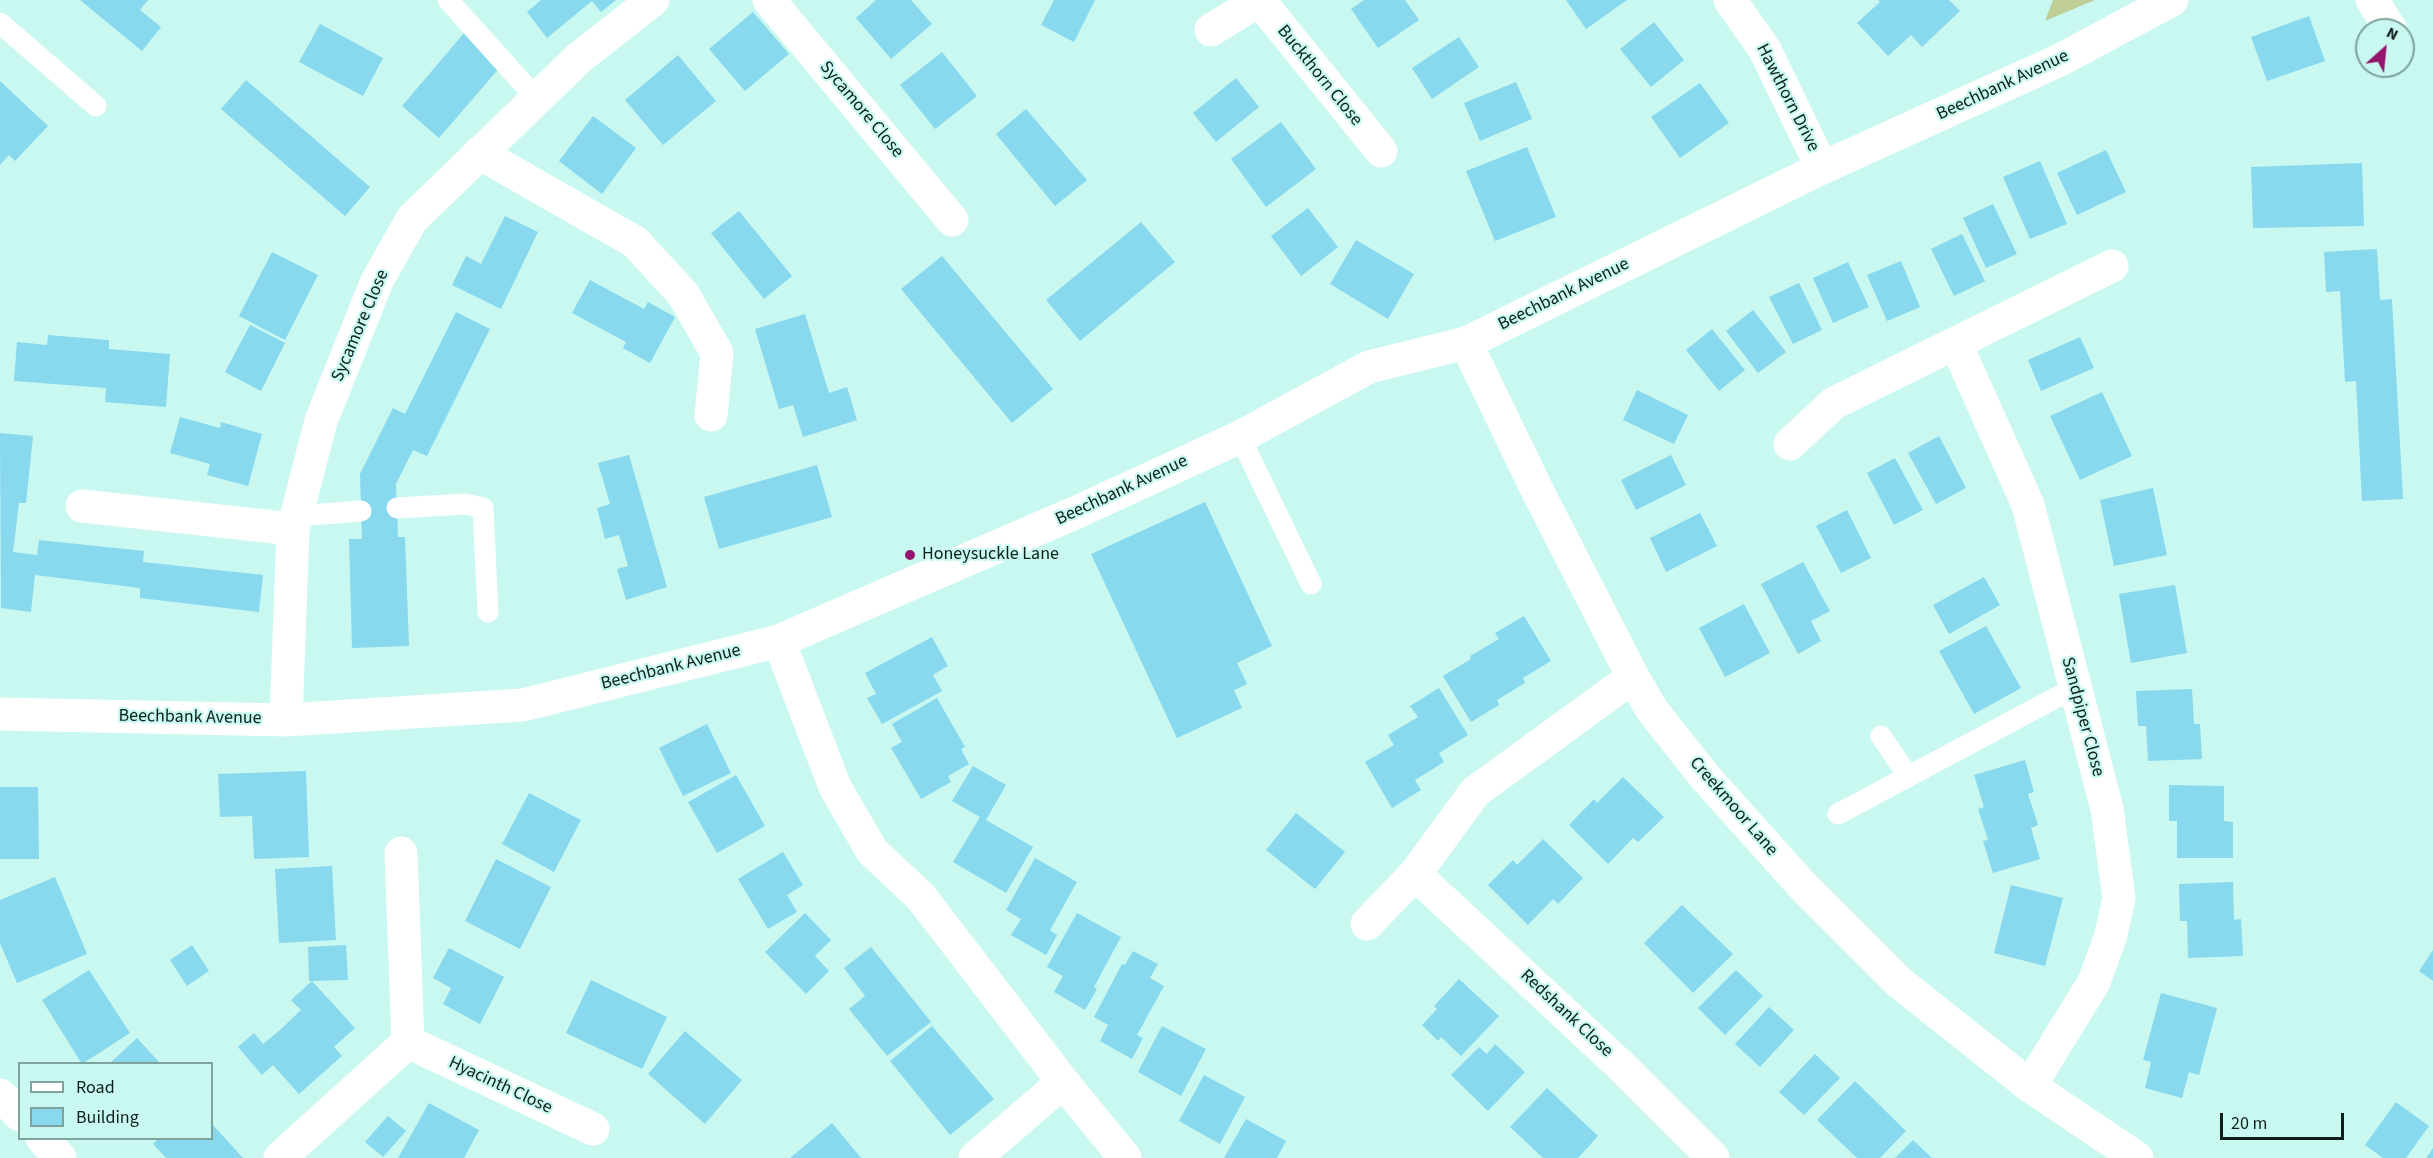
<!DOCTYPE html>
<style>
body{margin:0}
#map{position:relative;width:2433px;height:1158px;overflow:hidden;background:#c8f8f0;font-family:"Source Sans 3",sans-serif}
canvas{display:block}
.legend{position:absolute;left:18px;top:1062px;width:195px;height:78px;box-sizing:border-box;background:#c8f8f0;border:2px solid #7ea29c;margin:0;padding:8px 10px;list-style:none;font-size:18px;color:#0e201e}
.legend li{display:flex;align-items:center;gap:12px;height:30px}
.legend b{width:30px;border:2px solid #7ea29c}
.north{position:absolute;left:2355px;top:18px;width:60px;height:60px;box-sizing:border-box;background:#c8f8f0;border:2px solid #7ea29c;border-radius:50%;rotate:27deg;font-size:16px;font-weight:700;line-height:24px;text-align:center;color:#0e201e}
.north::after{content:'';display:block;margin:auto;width:21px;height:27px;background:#95146d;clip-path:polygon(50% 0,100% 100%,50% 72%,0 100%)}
.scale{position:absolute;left:2220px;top:1113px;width:124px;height:27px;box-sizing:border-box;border:3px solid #0e201e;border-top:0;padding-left:8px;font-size:18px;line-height:21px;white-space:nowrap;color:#0e201e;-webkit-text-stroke:4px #c8f8f0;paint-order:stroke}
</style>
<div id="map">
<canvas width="2433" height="1158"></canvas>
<ul class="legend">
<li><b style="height:8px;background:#fff"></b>Road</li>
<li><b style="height:16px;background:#88d8ee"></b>Building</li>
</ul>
<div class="north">N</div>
<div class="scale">20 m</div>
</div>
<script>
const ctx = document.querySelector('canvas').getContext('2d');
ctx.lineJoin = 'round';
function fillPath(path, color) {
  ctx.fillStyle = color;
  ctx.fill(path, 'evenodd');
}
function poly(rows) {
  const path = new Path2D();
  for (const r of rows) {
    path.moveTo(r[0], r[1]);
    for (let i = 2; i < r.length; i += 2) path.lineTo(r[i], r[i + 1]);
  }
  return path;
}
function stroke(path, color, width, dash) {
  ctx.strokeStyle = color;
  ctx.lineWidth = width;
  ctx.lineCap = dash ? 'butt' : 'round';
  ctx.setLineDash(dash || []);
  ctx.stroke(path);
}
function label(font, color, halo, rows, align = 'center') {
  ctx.font = font + ' "Source Sans 3",sans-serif';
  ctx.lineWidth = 4.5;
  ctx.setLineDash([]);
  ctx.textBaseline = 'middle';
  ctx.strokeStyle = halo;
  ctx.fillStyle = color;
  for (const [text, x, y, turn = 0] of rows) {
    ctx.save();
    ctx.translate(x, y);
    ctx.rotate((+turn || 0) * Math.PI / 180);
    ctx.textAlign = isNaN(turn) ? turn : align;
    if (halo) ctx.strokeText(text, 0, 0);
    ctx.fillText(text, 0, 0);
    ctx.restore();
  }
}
const green = poly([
 [2053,0,2095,0,2045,21]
]);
const building = poly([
 [80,0,148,0,140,10,161,27,142,51],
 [541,0,616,0,601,12,592,1,547,38,527,12],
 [876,0,911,0,932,24,891,59,856,18],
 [1054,0,1095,0,1074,42,1041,25],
 [1364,0,1405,0,1419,20,1378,48,1351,9],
 [1566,0,1627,0,1586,29],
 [1878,0,1949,0,1960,11,1922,47,1911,35,1888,56,1857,23,1880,2],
 [753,12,789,54,745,91,709,49],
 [2309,16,2325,61,2267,81,2251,37],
 [1654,22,1684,60,1651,87,1620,49],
 [320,24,383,58,363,96,299,62],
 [470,26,508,58,439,138,402,106],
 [1459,37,1479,67,1432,99,1412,68],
 [942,52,977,96,935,129,900,85],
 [678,55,716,101,663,145,625,100],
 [1236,78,1259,107,1216,142,1193,113],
 [246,80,370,187,345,216,221,109],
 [0,81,48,126,15,161,9,155,0,165],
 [1516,82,1532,119,1480,141,1464,103],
 [1700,83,1729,123,1680,158,1651,117],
 [1026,109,1087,180,1055,206,996,134],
 [593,116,636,148,602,194,559,161],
 [1281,122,1316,169,1266,207,1231,159],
 [1527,147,1556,217,1495,241,1466,171],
 [2106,150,2126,192,2077,215,2057,173],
 [2040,161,2067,224,2030,239,2003,177],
 [2362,163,2364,226,2253,228,2251,167],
 [1993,204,2017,254,1986,268,1963,218],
 [1308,208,1338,247,1301,276,1271,236],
 [739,211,792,276,764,299,711,233],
 [505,216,538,232,501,309,452,285,466,256,481,264],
 [1141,222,1175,262,1080,341,1046,300],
 [1962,234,1985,281,1954,296,1931,249],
 [1356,240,1414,274,1388,319,1330,284],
 [2377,249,2380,300,2392,299,2403,499,2362,501,2356,381,2345,382,2340,291,2326,292,2324,252],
 [272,252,318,275,285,340,239,316],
 [942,256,1053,389,1012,423,901,289],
 [1901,261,1920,307,1887,321,1867,275],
 [1848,262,1869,307,1833,323,1813,278],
 [590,280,644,309,648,302,675,317,650,363,623,348,626,342,572,313],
 [1799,283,1822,330,1793,344,1769,297],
 [1753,310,1786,352,1758,373,1726,331],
 [456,312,490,329,427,456,413,450,396,484,398,537,405,537,409,646,352,648,349,539,362,539,360,474,393,408,405,414],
 [805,314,829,393,847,387,857,420,803,437,793,405,779,409,755,329],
 [250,325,285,343,261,391,225,372],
 [1712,329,1745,370,1719,391,1686,350],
 [48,335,109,340,109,349,170,354,166,407,105,402,106,388,14,381,17,342,47,345],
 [2080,337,2094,368,2041,391,2028,360],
 [1637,390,1688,415,1674,444,1623,420],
 [2102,392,2132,456,2080,480,2050,416],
 [180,417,220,428,221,422,262,434,248,486,207,475,210,464,170,453],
 [0,433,33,436,26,503,19,503,13,552,37,555,39,540,144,551,143,562,263,575,259,612,140,598,140,588,35,575,31,612,1,608],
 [1939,436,1966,488,1936,504,1908,453],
 [629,455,667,587,626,600,617,569,628,566,619,535,605,539,597,508,610,504,598,463],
 [1671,455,1686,485,1636,510,1621,480],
 [1895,458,1923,510,1894,525,1867,473],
 [817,465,832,517,719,549,704,497],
 [2153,488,2167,555,2114,566,2100,500],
 [1205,502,1272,646,1237,663,1247,684,1234,690,1242,708,1177,738,1091,554],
 [1847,510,1871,558,1841,573,1816,526],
 [1700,513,1717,546,1666,572,1650,538],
 [1803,562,1830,611,1811,621,1821,641,1798,654,1761,584],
 [1984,577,2000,605,1949,634,1933,605],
 [2175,585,2187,653,2131,663,2119,594],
 [1744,604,1770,653,1725,677,1699,628],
 [1524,616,1551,661,1523,678,1525,683,1497,700,1499,705,1471,722,1443,676,1471,659,1470,656,1499,639,1495,633],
 [1986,626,2021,688,1974,714,1939,651],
 [932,637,948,666,933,675,942,691,882,724,867,698,876,694,865,673],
 [1439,688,1468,735,1439,753,1444,762,1415,780,1421,790,1392,808,1365,762,1394,745,1388,735,1418,717,1410,706],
 [2192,689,2194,724,2200,724,2202,759,2148,761,2146,726,2138,726,2136,691],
 [937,698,965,747,961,749,969,764,948,776,951,782,921,799,891,748,902,742,892,724],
 [707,724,731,773,683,796,659,748],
 [2025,760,2034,792,2028,794,2038,825,2031,828,2040,859,1993,873,1983,841,1988,840,1978,809,1984,807,1974,775],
 [973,766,1006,785,986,820,1033,847,1006,893,953,862,980,817,952,801],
 [306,771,309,857,254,859,252,816,220,817,218,774],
 [736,775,765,826,717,853,688,802],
 [1623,777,1664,817,1638,842,1633,838,1608,864,1569,825,1594,799,1597,803],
 [2169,785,2224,786,2224,821,2233,822,2233,858,2177,858,2177,821,2169,821],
 [0,787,38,787,39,859,0,859],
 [529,793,581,820,554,872,502,844],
 [1296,813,1345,852,1315,889,1266,850],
 [1543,839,1583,878,1558,904,1553,899,1528,925,1488,885,1513,860,1517,865],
 [783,852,803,885,787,895,797,912,768,929,738,879],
 [1035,858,1077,882,1050,930,1057,935,1046,955,1011,935,1021,919,1006,910],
 [496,859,551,887,520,949,465,921],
 [332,866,336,940,279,943,275,869],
 [55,877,87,954,17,983,0,943,0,900],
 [2233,882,2234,920,2241,919,2243,956,2188,958,2187,921,2180,921,2179,884],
 [2011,885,2063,898,2045,966,1994,953],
 [1682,905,1733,954,1693,993,1644,943],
 [805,913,831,940,815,956,829,971,806,994,765,952],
 [1077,913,1121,937,1094,987,1097,989,1085,1010,1054,992,1063,976,1047,967],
 [192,945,209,971,187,986,170,960],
 [346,945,348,980,309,981,308,947],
 [871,947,931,1022,887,1056,849,1009,865,996,844,968],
 [449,948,504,977,480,1024,443,1004,451,988,433,978],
 [2433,950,2433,981,2419,971],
 [1133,951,1158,964,1150,978,1164,986,1137,1035,1143,1038,1132,1059,1100,1041,1108,1025,1094,1017,1122,964,1125,965],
 [89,970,130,1033,82,1064,42,1000],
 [1736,970,1763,996,1725,1035,1698,1008],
 [1459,979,1499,1016,1461,1056,1441,1037,1438,1041,1422,1025,1437,1009,1434,1006],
 [591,980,667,1017,642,1069,566,1033],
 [312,981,355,1028,334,1047,342,1056,299,1094,273,1065,262,1075,238,1047,254,1033,263,1044,280,1030,301,1010,291,1000],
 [2161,993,2217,1008,2199,1075,2189,1072,2182,1098,2145,1088,2151,1062,2143,1060],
 [1769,1007,1794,1030,1760,1067,1735,1044],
 [932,1026,994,1099,950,1135,890,1061],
 [1162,1026,1206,1049,1181,1096,1138,1072],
 [685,1031,742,1080,705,1124,648,1074],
 [137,1038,161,1064,109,1064],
 [1495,1044,1525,1072,1488,1111,1451,1075,1479,1047,1487,1054],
 [1815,1054,1840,1078,1804,1115,1779,1092],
 [1204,1075,1245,1097,1220,1144,1179,1121],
 [1855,1081,1906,1131,1880,1158,1857,1158,1817,1120],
 [1547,1088,1598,1136,1578,1158,1543,1158,1510,1127],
 [2396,1102,2429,1126,2406,1158,2383,1158,2365,1145],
 [429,1103,479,1130,464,1158,398,1158],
 [388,1116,406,1131,383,1157,365,1142],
 [1246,1119,1286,1141,1277,1158,1224,1158],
 [832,1123,861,1158,790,1158],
 [212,1124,243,1158,166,1158,153,1144,159,1138,212,1138],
 [1913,1140,1932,1158,1895,1158],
 [2433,1148,2433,1158,2426,1158]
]);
const service = poly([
 [448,0,537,99],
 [0,23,96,106],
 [1240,437,1311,584],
 [397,508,465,504,483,508,488,612],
 [297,516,361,511],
 [1881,736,1908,776],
 [1838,814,2074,688]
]);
const minor = poly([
 [769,0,952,220],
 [1259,0,1381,151],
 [1730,0,1765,50,1822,168],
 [2372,0,2391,30],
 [1211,30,1258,1],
 [479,153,635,242,683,294,717,353,711,415],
 [1466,343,1539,494,1633,677,1652,710,1705,777,1801,884,1900,983,2030,1086,2137,1158],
 [1956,344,2028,505,2107,809,2119,898,2111,935,2094,982,2030,1086],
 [1790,444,1834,403,2112,266],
 [82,506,293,529],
 [779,641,835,787,872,851,921,897,1063,1082,1125,1158],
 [1633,677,1475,792,1415,874,1620,1065,1713,1158],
 [0,714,286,720,523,705,779,641,1077,512,1240,437,1369,367,1466,343,1822,168,2060,60,2172,0],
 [286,720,293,529,321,421,377,281,412,219,579,58,653,0],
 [1367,924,1415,874],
 [408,1042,593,1129],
 [0,1095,20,1115],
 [42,1138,60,1158],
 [280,1158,408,1042,401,853],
 [975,1158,1063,1082]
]);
const markers = [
 [910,555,6,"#95146d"]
];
const streetNames = [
 ["Buckthorn Close",1319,76,51],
 ["Beechbank Avenue",2003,86,-25],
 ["Hawthorn Drive",1787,98,63],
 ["Sycamore Close",861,110,50],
 ["Beechbank Avenue",1564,295,-26],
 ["Sycamore Close",361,326,-67],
 ["Beechbank Avenue",1122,491,-25],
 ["Beechbank Avenue",671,668,-14],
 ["Sandpiper Close",2082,717,75],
 ["Beechbank Avenue",190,718,1],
 ["Creekmoor Lane",1733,807,49],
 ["Redshank Close",1566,1014,43],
 ["Hyacinth Close",500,1086,25]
];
const poiNames = [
 ["Honeysuckle Lane",922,555]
];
fillPath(green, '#bece96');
fillPath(building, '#88d8ee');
stroke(service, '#fff', 21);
stroke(minor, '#fff', 33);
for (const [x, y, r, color] of markers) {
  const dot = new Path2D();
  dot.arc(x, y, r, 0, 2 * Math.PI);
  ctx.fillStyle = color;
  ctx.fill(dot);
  stroke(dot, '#c8f8f0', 2);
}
label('18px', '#0e201e', '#c8f8f0', streetNames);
label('18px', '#0e201e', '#c8f8f0', poiNames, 'left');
</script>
